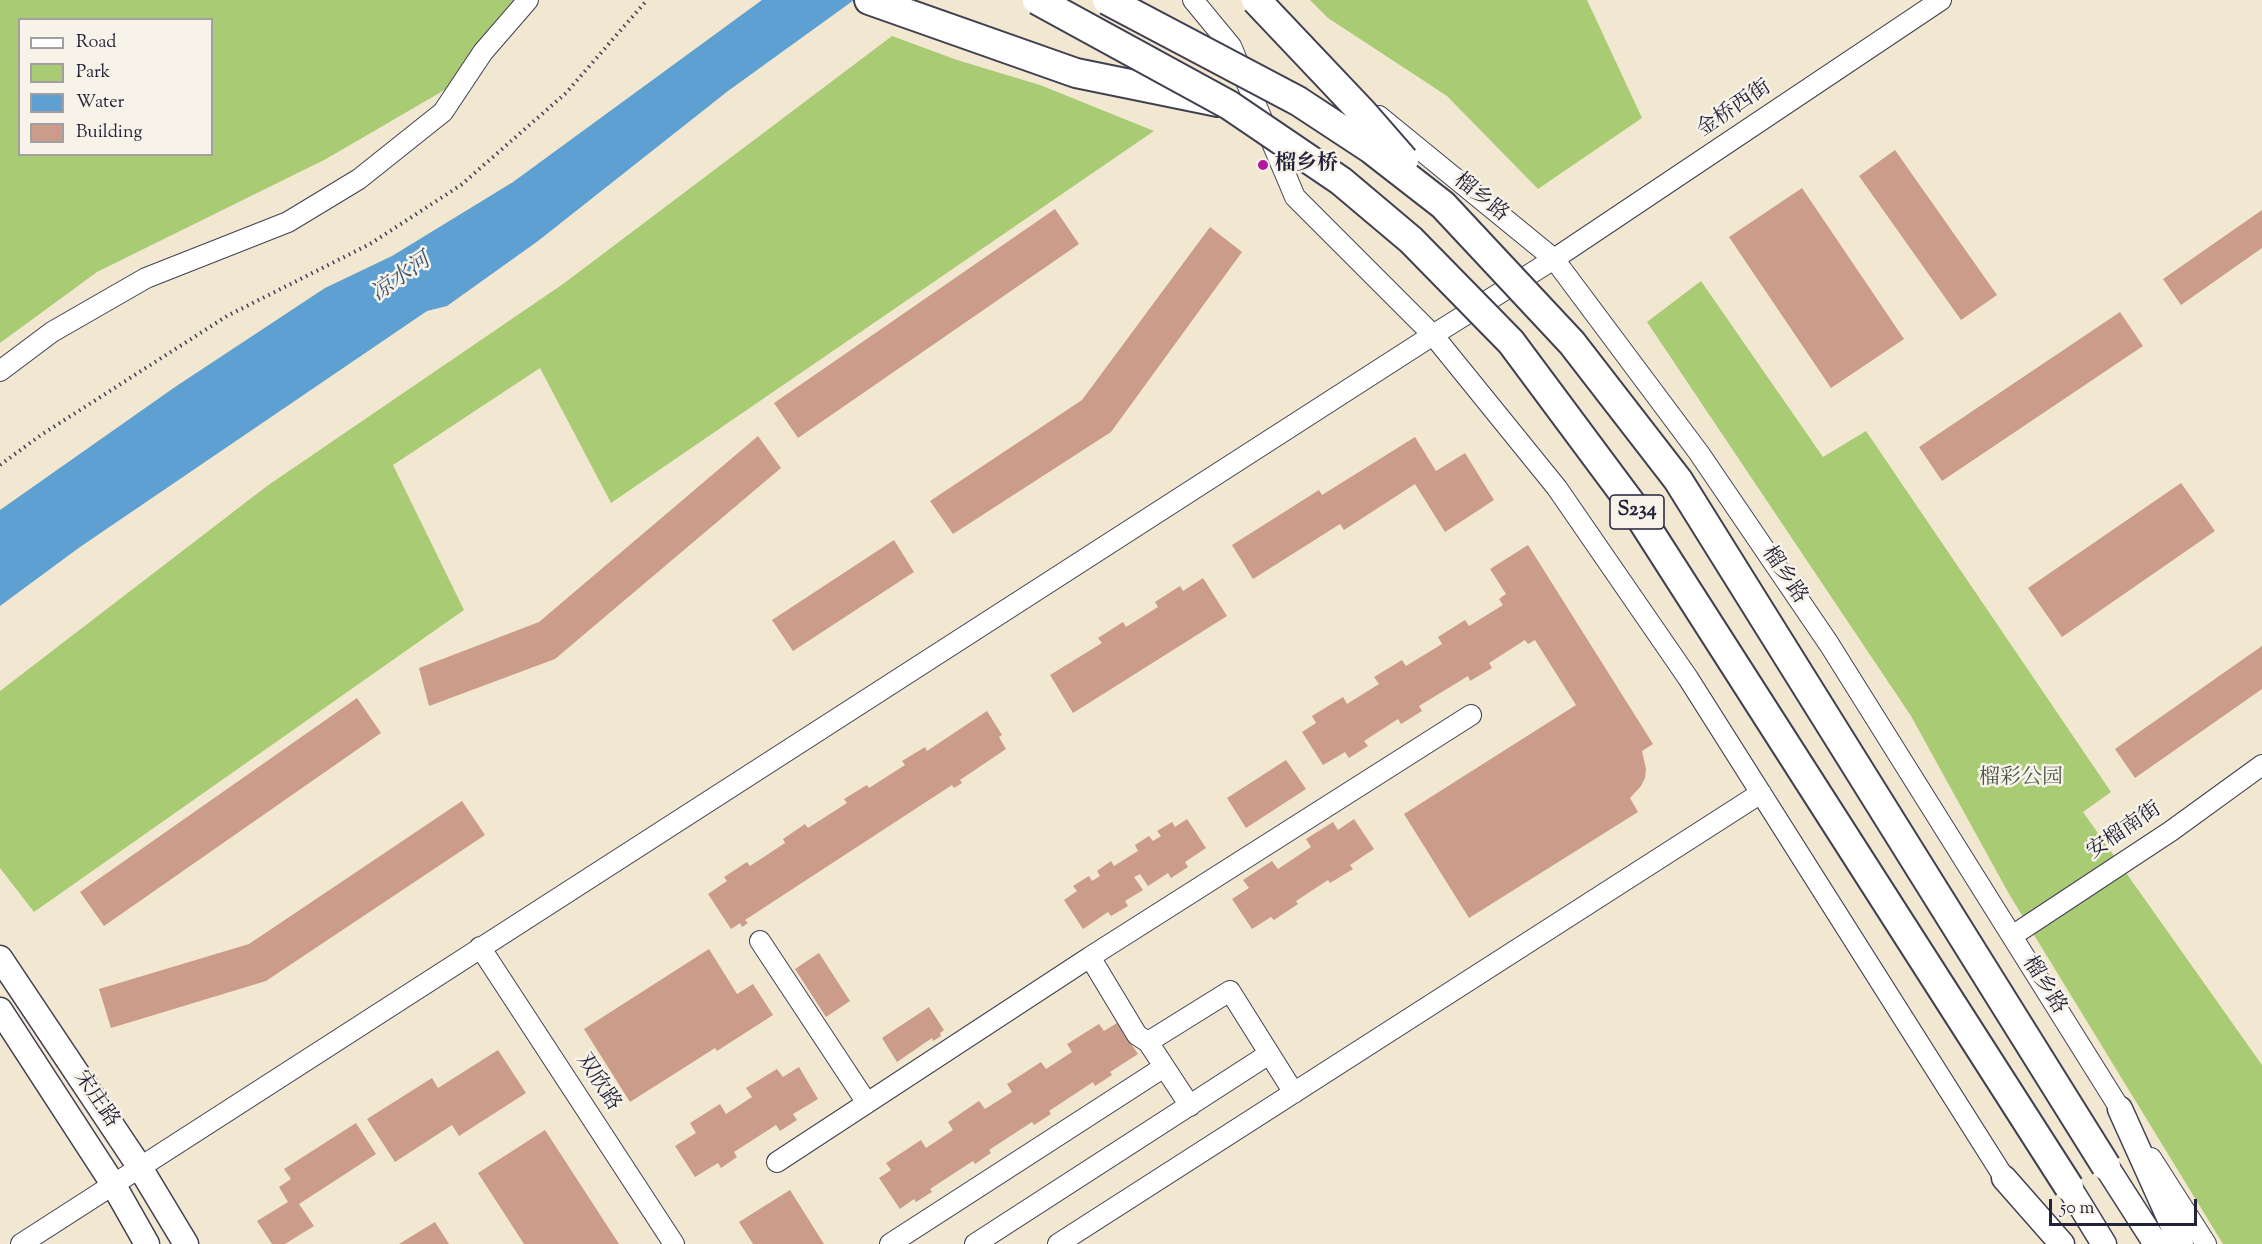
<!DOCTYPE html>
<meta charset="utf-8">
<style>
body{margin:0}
#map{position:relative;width:2262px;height:1244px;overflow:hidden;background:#f2e8d1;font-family:"Sorts Mill Goudy",serif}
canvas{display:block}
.legend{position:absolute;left:18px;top:18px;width:195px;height:138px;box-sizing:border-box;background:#f7f3e8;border:2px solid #a29fa3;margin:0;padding:8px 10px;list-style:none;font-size:18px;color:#22223b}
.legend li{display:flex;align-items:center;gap:12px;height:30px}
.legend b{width:30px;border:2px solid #a29fa3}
.scale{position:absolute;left:2049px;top:1199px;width:148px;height:27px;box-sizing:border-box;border:3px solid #22223b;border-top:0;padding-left:8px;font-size:18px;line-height:21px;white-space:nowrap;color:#22223b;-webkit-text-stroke:4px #f7f3e8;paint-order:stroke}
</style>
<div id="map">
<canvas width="2262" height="1244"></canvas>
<ul class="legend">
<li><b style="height:8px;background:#fff"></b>Road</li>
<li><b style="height:16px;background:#a9cb74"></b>Park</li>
<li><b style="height:16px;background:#5da0d1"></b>Water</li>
<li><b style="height:16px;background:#ca9c89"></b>Building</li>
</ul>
<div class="scale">50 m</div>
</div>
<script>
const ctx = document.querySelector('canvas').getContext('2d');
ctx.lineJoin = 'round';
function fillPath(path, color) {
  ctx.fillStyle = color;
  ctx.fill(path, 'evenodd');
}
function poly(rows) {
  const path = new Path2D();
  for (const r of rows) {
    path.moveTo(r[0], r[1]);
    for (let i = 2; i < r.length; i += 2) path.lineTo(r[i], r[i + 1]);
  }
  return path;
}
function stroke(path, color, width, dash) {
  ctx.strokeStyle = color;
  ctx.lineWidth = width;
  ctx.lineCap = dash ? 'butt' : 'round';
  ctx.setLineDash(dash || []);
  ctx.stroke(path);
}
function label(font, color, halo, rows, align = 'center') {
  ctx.font = font + ' "Sorts Mill Goudy","Noto Serif SC",serif';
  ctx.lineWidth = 5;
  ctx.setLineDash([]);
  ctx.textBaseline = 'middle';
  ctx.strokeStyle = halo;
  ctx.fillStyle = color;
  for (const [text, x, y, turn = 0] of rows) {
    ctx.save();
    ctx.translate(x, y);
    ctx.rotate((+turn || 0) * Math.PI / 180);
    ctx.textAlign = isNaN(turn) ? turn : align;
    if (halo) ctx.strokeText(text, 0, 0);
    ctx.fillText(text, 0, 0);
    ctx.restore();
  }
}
const green = poly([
 [0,0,521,0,484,67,326,159,97,272,0,343],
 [20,20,212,20,212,154,20,154],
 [1310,0,1587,0,1642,118,1538,189,1447,96,1328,18],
 [892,36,957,60,1040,85,1154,131,611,503,540,368,393,465,464,610,34,912,0,868,0,691,267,486,563,284],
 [1701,281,1823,457,1866,431,2111,792,2083,812,2262,1065,2262,1244,2223,1244,2009,894,1911,716,1647,322]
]);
const water = poly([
 [762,0,854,0,728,91,538,241,447,306,427,311,80,547,0,606,0,510,175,387,325,288,392,256,513,182]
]);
const building = poly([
 [1895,150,1997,295,1961,320,1859,176],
 [1802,188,1904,339,1831,388,1729,237],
 [1055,209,1079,244,798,438,774,403],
 [2262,210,2262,248,2181,305,2163,279],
 [1210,227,1242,252,1111,432,953,534,930,501,1082,400],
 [2120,312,2143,346,1942,481,1919,447],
 [758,436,781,468,555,659,429,706,419,668,539,622],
 [1415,437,1436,471,1465,453,1494,500,1445,532,1415,484,1344,530,1340,524,1253,579,1232,545,1319,490,1322,495],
 [2181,483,2215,531,2062,637,2028,588],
 [894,540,914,572,793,651,772,620],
 [1528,545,1653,744,1642,751,1646,769,1645,778,1641,786,1630,798,1638,812,1469,918,1404,814,1576,705,1535,640,1528,644,1525,640,1489,663,1492,668,1470,681,1468,676,1419,706,1422,711,1401,724,1398,719,1364,741,1368,746,1349,758,1345,752,1323,765,1302,732,1316,723,1312,716,1343,697,1347,704,1379,684,1374,677,1402,660,1406,666,1442,644,1438,637,1465,620,1469,626,1503,605,1499,599,1506,594,1490,569],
 [1203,578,1227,616,1073,713,1050,675,1102,643,1098,638,1123,622,1126,627,1158,607,1155,602,1180,586,1183,591],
 [2262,646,2262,689,2135,778,2115,749],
 [357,698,381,733,104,926,80,892],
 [987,711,1002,735,999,737,1006,749,960,780,962,783,954,788,952,785,745,920,748,923,742,927,740,923,731,929,708,894,727,881,724,877,747,862,750,866,785,843,783,839,805,824,808,828,847,803,844,799,867,785,869,788,905,765,902,761,925,747,927,751],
 [1286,760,1306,789,1246,828,1227,798],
 [462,801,485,835,266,981,111,1028,99,989,249,944],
 [1187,819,1206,848,1185,862,1188,867,1171,878,1168,873,1148,886,1140,874,1134,877,1143,890,1125,901,1128,906,1111,916,1108,912,1083,929,1064,900,1077,891,1073,886,1089,876,1092,881,1100,876,1097,871,1111,861,1114,866,1138,851,1135,845,1149,836,1153,841,1161,836,1157,831,1172,822,1175,827],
 [1354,819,1374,849,1350,865,1353,869,1330,883,1328,880,1296,901,1298,904,1274,920,1271,917,1252,929,1232,899,1249,888,1243,880,1272,861,1278,869,1311,847,1306,839,1333,822,1338,830],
 [709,949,737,994,753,984,773,1015,717,1051,715,1048,630,1102,584,1029],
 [819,953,850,1001,826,1017,795,969],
 [929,1007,944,1030,940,1033,941,1036,933,1041,932,1038,897,1062,882,1038],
 [1117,1023,1138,1054,1110,1072,1112,1075,1095,1086,1093,1082,1049,1111,1051,1114,1034,1125,1032,1122,989,1150,991,1153,975,1164,973,1161,930,1189,932,1192,916,1202,914,1199,900,1209,879,1178,891,1170,886,1163,921,1140,926,1148,953,1130,948,1122,979,1101,985,1109,1012,1092,1007,1084,1041,1062,1046,1069,1072,1052,1067,1044,1099,1024,1104,1031],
 [498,1050,526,1093,459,1136,452,1125,395,1162,367,1119,432,1078,438,1088],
 [799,1067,818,1099,793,1114,797,1120,780,1131,776,1125,734,1152,737,1157,721,1168,718,1163,695,1177,675,1146,696,1133,690,1123,720,1104,726,1114,752,1097,746,1088,777,1069,783,1077],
 [356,1123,376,1154,299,1204,314,1226,285,1244,272,1244,257,1221,288,1202,279,1187,291,1179,284,1169],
 [545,1130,619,1244,524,1244,478,1173],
 [790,1190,824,1244,753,1244,739,1222],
 [435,1222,449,1244,399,1244]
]);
const path = poly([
 [0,465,41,435,227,316,370,244,461,185,566,93,647,0]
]);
const minor = poly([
 [1193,0,1231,46,1295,197,1433,335,1557,488,1688,678,2012,1190],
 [1379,116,1554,259,1699,453,1829,644,2127,1120],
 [0,371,52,332,146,278,288,222,359,179,443,112,483,52,528,0],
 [2012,936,2171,831,2262,765],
 [760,941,867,1103],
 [480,947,674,1244],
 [1090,957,1471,715],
 [1148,1042,1230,991,1294,1093],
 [2151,1158,2206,1244],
 [777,1162,1090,957,1137,1035,1148,1042,1190,1106],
 [21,1244,1433,335,1554,259,1941,0],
 [890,1244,1164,1067],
 [975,1244,1269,1054],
 [1058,1244,1761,793]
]);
const major = poly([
 [0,958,139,1166,186,1244],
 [0,1010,113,1184,147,1244],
 [2120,1109,2181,1244],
 [2106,1166,2156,1244],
 [2004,1178,2062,1244],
 [2069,1187,2104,1244]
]);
const highway = poly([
 [869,0,1076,73,1218,102]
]);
const highwayBridge = poly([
 [1037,0,1229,105,1341,181,1411,240,1511,342,1633,506,2069,1187],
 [1107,0,1298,101,1371,149,1443,205,1572,343,1678,480,2106,1166],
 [1256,0,1363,113,1404,160]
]);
const markers = [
 [1263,165,6,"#b5179e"]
];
const shields = [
 [1637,512,54]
];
const shieldNames = [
 ["S234",1637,512]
];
const streetNames = [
 ["金桥西街",1735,110,-34],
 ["榴乡路",1480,199,39],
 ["榴乡路",1783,576,56],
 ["安榴南街",2125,832,-34],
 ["榴乡路",2043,986,58],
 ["双欣路",597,1083,57],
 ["宋庄路",95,1100,56]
];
const poiNames = [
 ["榴乡桥",1275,165]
];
const parkNames = [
 ["榴彩公园",2021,779]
];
const waterNames = [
 ["凉水河",402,279,-35]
];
fillPath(green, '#a9cb74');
fillPath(water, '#5da0d1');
fillPath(building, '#ca9c89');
stroke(minor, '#414052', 22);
stroke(major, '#414052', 27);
stroke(highway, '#414052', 32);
stroke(path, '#414052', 4, [1.5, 4.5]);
stroke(minor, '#fff', 20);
stroke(major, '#fff', 24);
stroke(highway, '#fff', 28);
stroke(highwayBridge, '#414052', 32, []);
stroke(highwayBridge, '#fff', 28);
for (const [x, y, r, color] of markers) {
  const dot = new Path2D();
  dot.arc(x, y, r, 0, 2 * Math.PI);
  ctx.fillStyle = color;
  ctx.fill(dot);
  stroke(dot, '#f7f3e8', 2);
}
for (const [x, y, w] of shields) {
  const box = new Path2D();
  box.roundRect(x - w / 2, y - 17, w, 34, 4.5);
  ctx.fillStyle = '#f7f3e8';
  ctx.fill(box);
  stroke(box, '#22223b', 1.5);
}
label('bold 20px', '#22223b', null, shieldNames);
label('21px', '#22223b', '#f7f3e8', streetNames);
label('bold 21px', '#22223b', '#f7f3e8', poiNames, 'left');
label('21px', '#4a554c', '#f7f3e8', parkNames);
label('italic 22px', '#3a5477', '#f7f3e8', waterNames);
</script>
